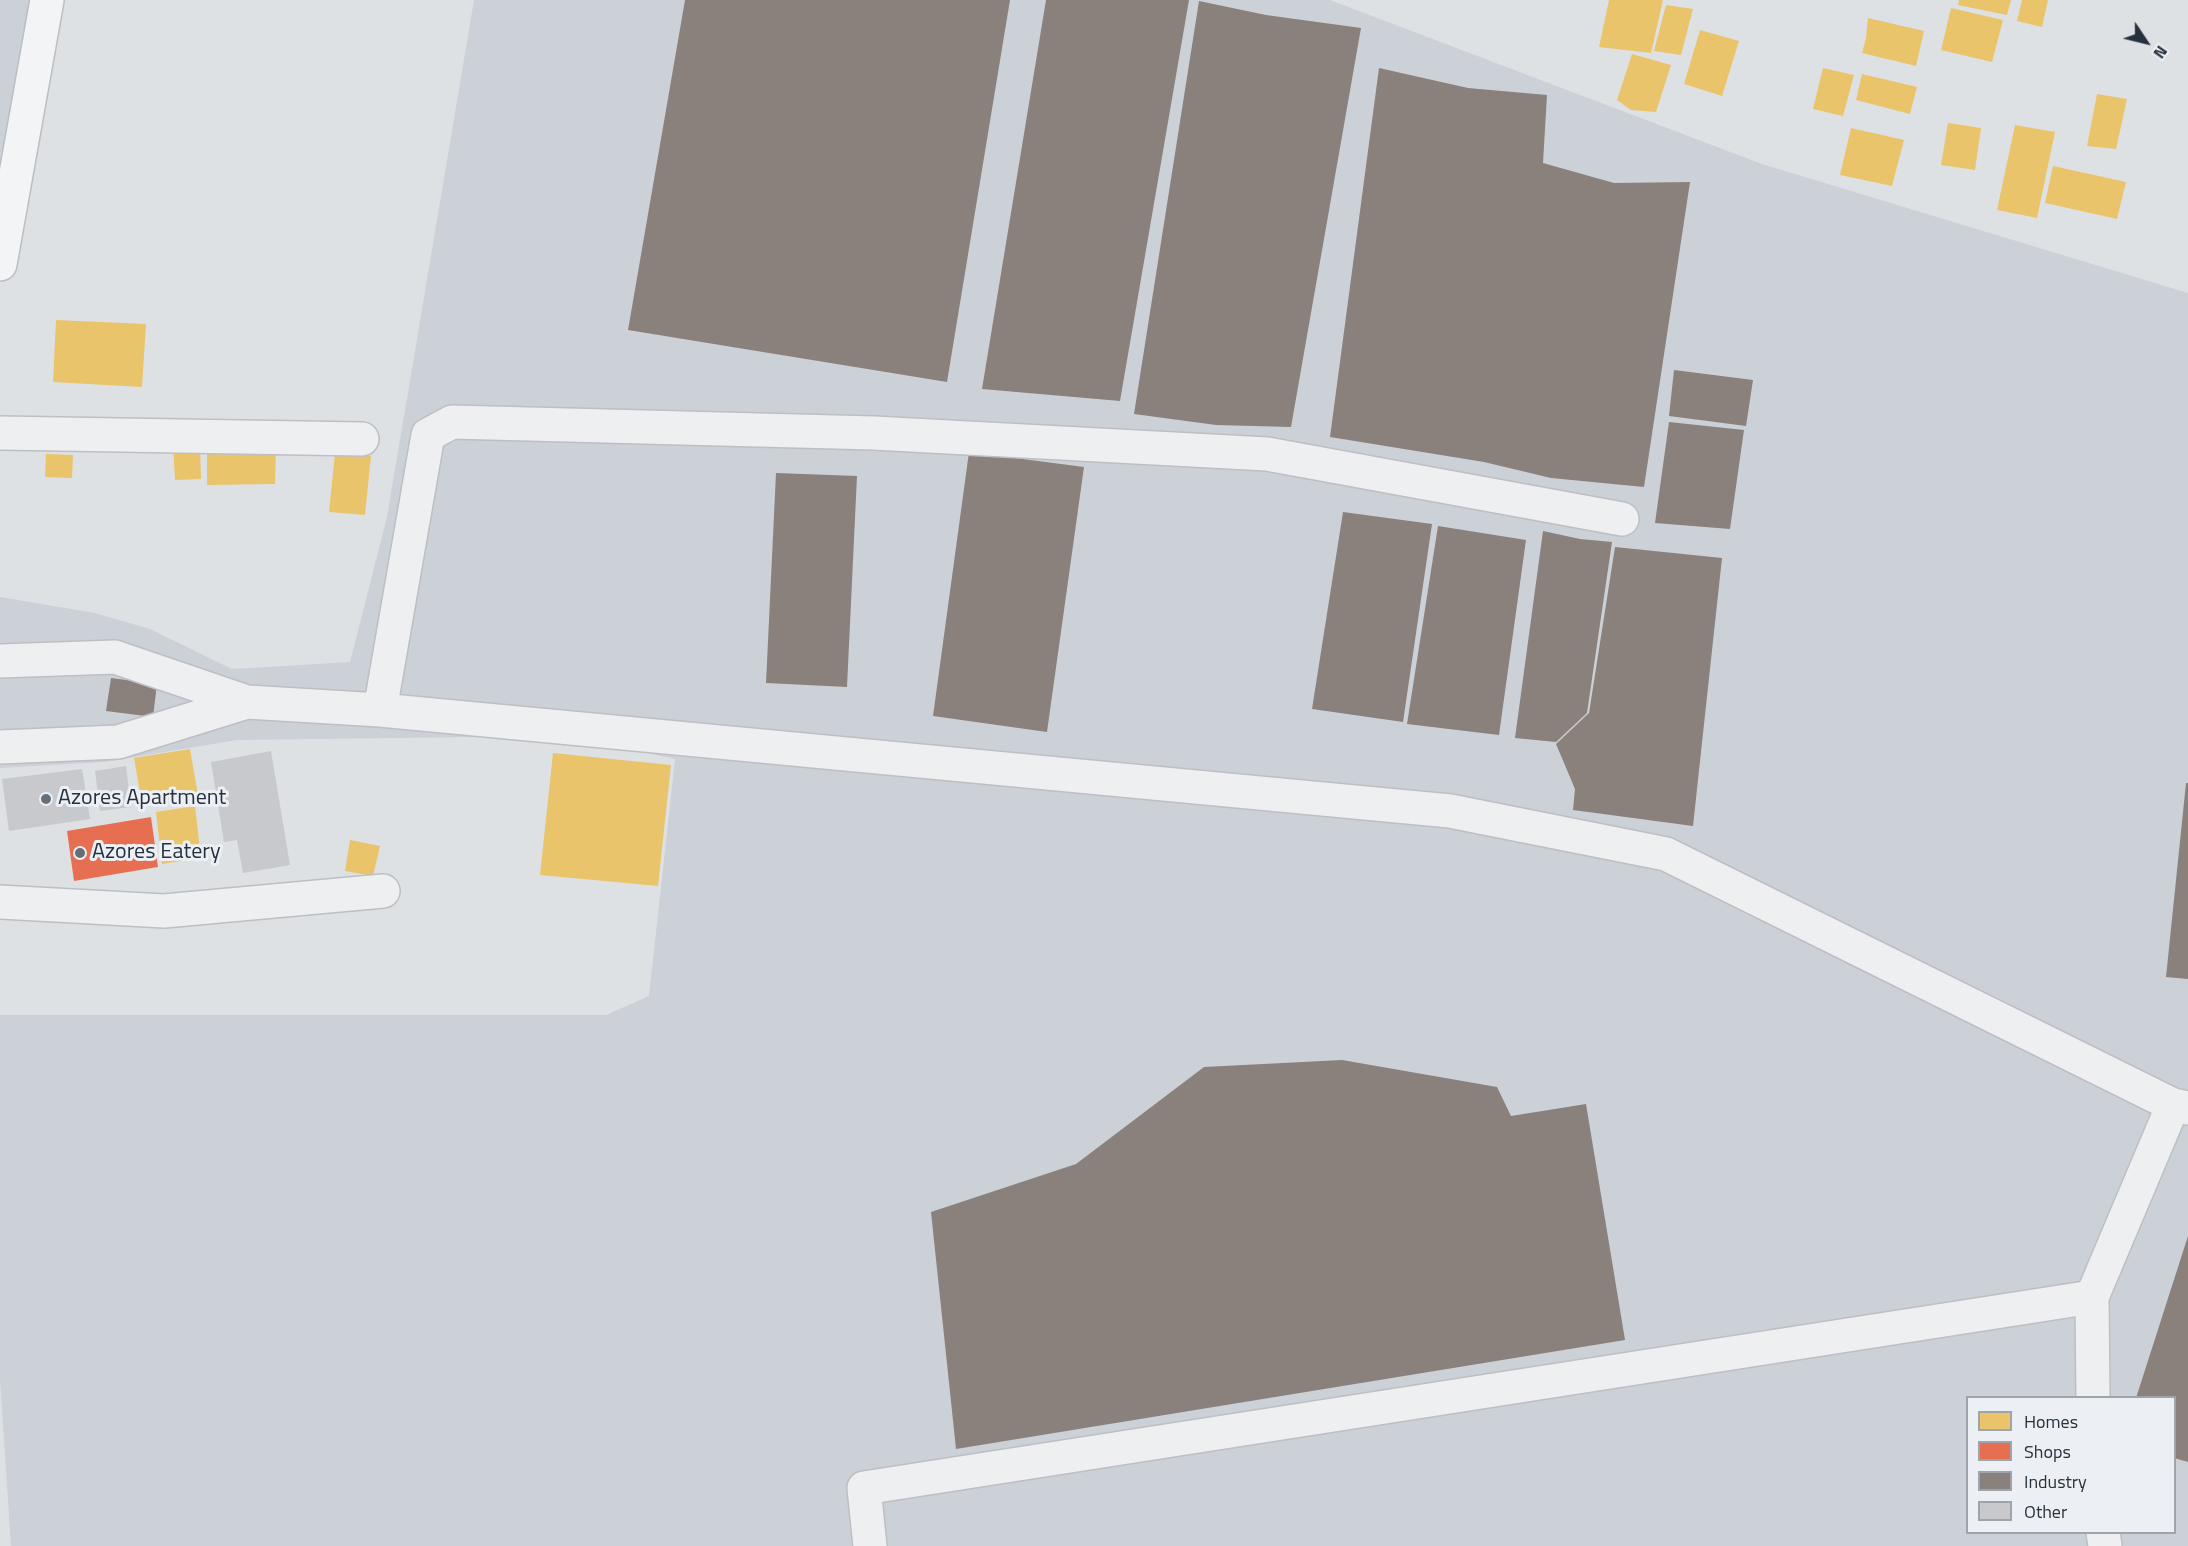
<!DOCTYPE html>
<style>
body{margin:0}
#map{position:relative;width:2188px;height:1546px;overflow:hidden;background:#dee1e4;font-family:"Titillium Web",sans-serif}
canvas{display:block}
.legend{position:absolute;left:1966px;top:1396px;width:210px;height:138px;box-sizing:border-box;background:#ecf0f4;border:2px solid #9da4ab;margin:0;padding:8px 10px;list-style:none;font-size:18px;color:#26313d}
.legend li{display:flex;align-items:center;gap:12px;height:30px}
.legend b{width:30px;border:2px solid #9da4ab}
.north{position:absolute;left:2116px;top:12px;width:60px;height:60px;-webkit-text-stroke:4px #ecf0f4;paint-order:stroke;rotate:125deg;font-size:16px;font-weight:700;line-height:24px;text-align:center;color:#26313d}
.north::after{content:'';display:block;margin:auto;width:21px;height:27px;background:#26313d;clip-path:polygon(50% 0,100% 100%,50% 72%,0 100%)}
</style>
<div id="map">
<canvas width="2188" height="1546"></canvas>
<ul class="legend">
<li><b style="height:16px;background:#e9c46a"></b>Homes</li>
<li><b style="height:16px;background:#e76f51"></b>Shops</li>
<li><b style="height:16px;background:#8a817c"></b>Industry</li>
<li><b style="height:16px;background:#c7c9cc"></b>Other</li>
</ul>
<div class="north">N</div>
</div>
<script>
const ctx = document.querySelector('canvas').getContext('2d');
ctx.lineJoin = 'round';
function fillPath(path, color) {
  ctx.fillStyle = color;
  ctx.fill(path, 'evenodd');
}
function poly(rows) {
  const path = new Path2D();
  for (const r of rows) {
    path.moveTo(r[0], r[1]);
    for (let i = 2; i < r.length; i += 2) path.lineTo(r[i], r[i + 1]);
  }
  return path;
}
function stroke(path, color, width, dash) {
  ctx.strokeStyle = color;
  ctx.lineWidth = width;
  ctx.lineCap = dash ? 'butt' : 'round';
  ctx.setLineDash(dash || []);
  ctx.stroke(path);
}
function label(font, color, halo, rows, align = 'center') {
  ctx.font = font + ' "Titillium Web",sans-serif';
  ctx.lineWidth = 6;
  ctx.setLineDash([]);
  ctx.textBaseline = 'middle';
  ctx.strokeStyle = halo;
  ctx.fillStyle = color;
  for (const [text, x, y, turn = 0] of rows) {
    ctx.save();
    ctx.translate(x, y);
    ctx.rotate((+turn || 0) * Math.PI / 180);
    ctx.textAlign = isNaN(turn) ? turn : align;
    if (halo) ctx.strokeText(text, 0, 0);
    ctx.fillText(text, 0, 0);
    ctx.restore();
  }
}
const built = poly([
 [0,0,37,0,0,225],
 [474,0,1330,0,1762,164,2188,293,2188,1546,11,1546,0,1379,0,1015,606,1015,649,996,675,759,615,746,555,736,237,740,105,762,0,768,0,597,95,613,150,629,232,669,350,662,387,517],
 [1968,1398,2174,1398,2174,1532,1968,1532]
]);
const homes = poly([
 [1609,0,1663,0,1651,53,1599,47],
 [1959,0,2011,0,2007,15,1958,5],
 [2022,0,2048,0,2042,27,2017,21],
 [1666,5,1693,9,1681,55,1654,51],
 [1951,8,2003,20,1992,62,1941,50],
 [1868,18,1924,31,1916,66,1862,53,1866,38],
 [1700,30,1739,41,1722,96,1684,84],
 [1632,54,1671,65,1656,112,1631,110,1617,100],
 [1823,68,1854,75,1843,116,1813,109],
 [1862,74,1917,87,1910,114,1856,100],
 [2097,94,2127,99,2116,149,2087,146],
 [1948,123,1981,128,1975,170,1941,165],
 [2015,125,2055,132,2037,218,1997,210],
 [1851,128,1904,140,1892,186,1840,175],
 [2053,166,2126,182,2117,219,2045,203],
 [56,320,146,324,142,387,53,382],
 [207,443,276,443,275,484,207,485],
 [200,444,201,479,175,480,173,445],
 [335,453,371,456,365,515,329,512],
 [46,454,73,455,72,478,45,477],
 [190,749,198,795,142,804,134,758],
 [553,753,671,765,658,886,540,875],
 [195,806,201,858,162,864,156,812],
 [350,840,380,846,373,876,345,871]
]);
const shops = poly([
 [151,817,158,867,74,881,67,831]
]);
const industry = poly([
 [685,0,1010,0,947,382,628,330],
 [1046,0,1189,0,1120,401,982,389],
 [1199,1,1266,15,1361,28,1291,427,1216,425,1134,414],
 [1379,68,1468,88,1547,95,1543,163,1614,183,1690,182,1644,487,1551,478,1484,462,1330,437],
 [1674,370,1753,380,1746,426,1669,416],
 [1669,422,1744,430,1730,529,1655,523],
 [969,452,1084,467,1047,732,933,716],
 [776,473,857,476,847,687,766,683],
 [1343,512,1432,524,1403,722,1312,709],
 [1438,526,1526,540,1499,735,1407,724],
 [1543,531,1580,539,1612,542,1587,713,1556,742,1515,738],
 [1615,547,1722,558,1693,826,1573,810,1575,789,1556,744,1589,713],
 [111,678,157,684,153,717,106,711],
 [2186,783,2188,783,2188,979,2166,977],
 [1342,1060,1497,1087,1511,1116,1586,1104,1625,1340,956,1449,931,1212,1076,1164,1204,1067],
 [2188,1236,2188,1462,2174,1458,2174,1398,2136,1398]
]);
const building = poly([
 [271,751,290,865,243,873,237,840,224,842,211,762],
 [126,766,131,807,100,811,95,771],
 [82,769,90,819,9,831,2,779]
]);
const minor = poly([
 [0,433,362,439],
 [0,661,115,657,247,702,380,710,1450,811,1666,854,2173,1105,2188,1108],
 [380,710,428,435,452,422,874,433,1267,454,1622,519],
 [0,747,118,742,247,702],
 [0,902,164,911,383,891],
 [2093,1398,2092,1297,2173,1105],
 [2103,1532,2105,1546],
 [870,1546,864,1488,2092,1297]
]);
const major = poly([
 [0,264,47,0]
]);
const markers = [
 [46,799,6,"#666f77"],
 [80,853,6,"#666f77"]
];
const poiNames = [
 ["Azores Apartment",58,799],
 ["Azores Eatery",92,853]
];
fillPath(built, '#ccd1d7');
fillPath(homes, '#e9c46a');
fillPath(shops, '#e76f51');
fillPath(industry, '#8a817c');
fillPath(building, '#c7c9cc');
stroke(minor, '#bdbfc2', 36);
stroke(major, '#bbbec2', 36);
stroke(minor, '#eeeff1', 33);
stroke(major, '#f2f4f5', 33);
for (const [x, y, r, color] of markers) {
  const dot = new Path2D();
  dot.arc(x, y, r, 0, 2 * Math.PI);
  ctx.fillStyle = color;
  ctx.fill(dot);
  stroke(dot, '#ecf0f4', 2);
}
label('22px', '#26313d', '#ecf0f4', poiNames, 'left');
</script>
